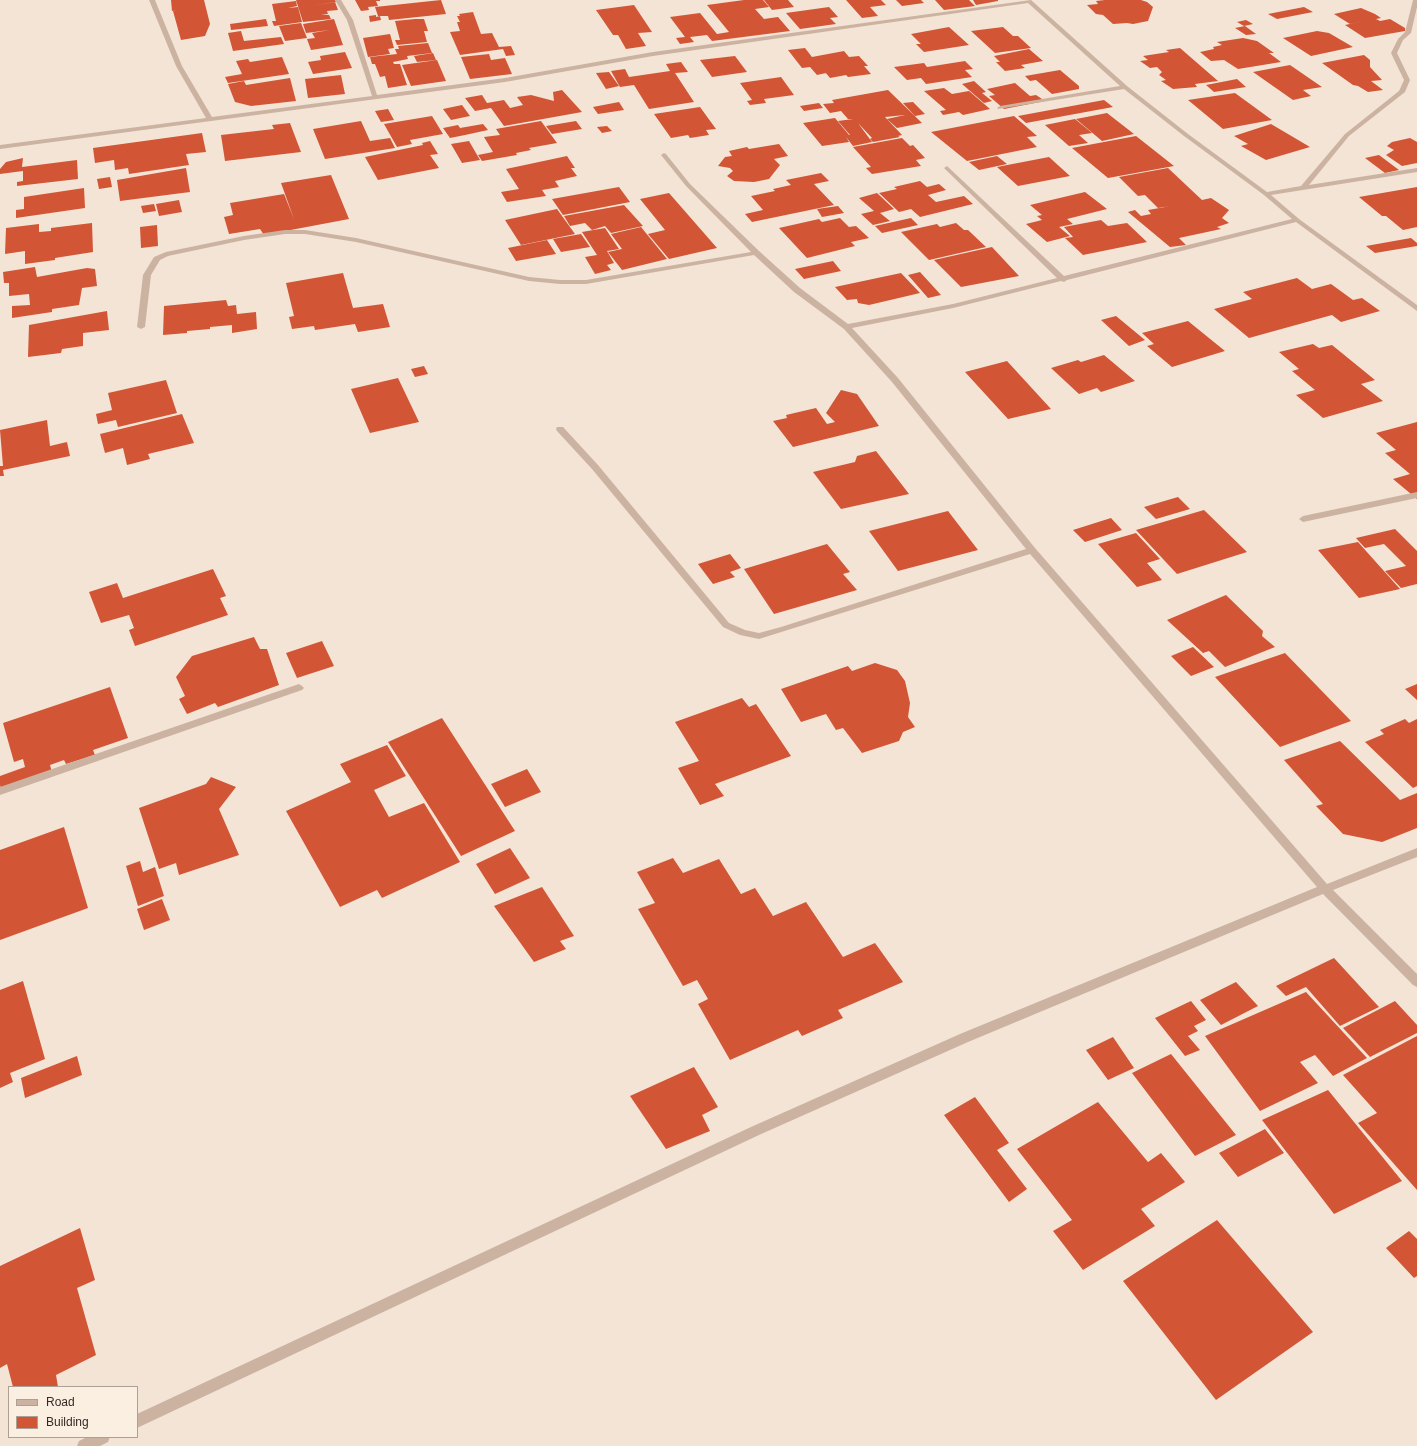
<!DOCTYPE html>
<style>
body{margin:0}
#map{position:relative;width:1417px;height:1446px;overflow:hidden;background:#f3e4d6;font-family:Arial,sans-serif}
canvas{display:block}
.legend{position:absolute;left:8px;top:1386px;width:130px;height:52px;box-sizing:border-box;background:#fbefe2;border:1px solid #aca096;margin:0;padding:5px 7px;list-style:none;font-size:12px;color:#352925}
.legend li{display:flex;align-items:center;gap:8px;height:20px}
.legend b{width:20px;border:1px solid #aca096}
</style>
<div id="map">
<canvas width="1417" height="1446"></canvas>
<ul class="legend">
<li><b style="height:5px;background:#ccb3a1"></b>Road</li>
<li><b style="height:11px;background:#d25535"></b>Building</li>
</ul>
</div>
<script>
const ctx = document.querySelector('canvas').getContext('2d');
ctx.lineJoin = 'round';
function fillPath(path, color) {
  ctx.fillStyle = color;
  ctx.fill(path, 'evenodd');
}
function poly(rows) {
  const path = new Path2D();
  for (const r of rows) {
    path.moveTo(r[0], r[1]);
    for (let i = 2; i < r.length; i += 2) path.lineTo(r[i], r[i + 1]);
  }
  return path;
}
const building = poly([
 [171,0,204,0,210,24,205,36,181,40,173,11,178,10,172,11],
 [296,0,335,0,336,2,311,6,335,2,338,10,327,11,328,14,321,15,329,15,331,19,303,22],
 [355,0,380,0,380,1,376,1,378,6,368,7,369,10,361,11],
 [441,0,446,14,389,20,388,16,378,16,375,7],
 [744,0,763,0,769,7,755,9,764,19,778,17,790,31,712,41,707,35,690,37,694,42,680,44,676,38,685,37,670,17,700,13,717,34,729,32,707,5],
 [764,0,788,0,794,7,772,10],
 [846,0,881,0,886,5,870,7,878,16,862,18],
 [896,0,921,0,924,3,902,6],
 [935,0,969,0,975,6,944,10],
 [973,0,998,0,998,1,976,5],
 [1105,0,1141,0,1147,2,1153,7,1148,21,1133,24,1127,23,1113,24,1103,15,1096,14,1087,5,1098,4,1096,1],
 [296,1,297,6,288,8,298,7,302,22,274,26,272,21,276,21,272,4],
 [634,5,652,32,638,33,646,46,626,49,618,35,613,35,596,10],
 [829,7,838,17,830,18,836,24,800,29,786,13],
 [1304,7,1313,12,1277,19,1268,14],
 [1361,8,1375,14,1381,18,1376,19,1380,21,1390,19,1405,28,1405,31,1365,38,1345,25,1368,20,1350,24,1334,14],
 [473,12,481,34,492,33,499,47,511,46,515,55,506,56,503,49,460,55,450,32,460,31,457,22,460,22,457,16,460,16,459,14],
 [376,15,376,17,380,16,381,20,370,22,369,16],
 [266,19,268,26,231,30,230,24],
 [334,19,343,45,311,50,307,39,315,38,312,33,330,30,306,33,303,24],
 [415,19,424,19,428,31,424,31,427,42,397,45,395,40,400,40,395,21],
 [1246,20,1253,24,1244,26,1237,22],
 [301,23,307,38,285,41,279,26],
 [1245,26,1256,34,1246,35,1235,28],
 [949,27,969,45,924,52,916,44,921,44,911,34],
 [1003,27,1013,36,1018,36,1031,48,995,53,971,31],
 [241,31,244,41,281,37,284,44,233,51,228,33],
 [1317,31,1329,33,1353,47,1311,56,1283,38],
 [390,34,394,48,388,49,390,54,368,57,363,38],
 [1243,38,1257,41,1274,53,1269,53,1281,62,1238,69,1224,60,1211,61,1200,52,1214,49,1213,47,1222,45,1217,42],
 [428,43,432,53,407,56,408,59,393,62,394,64,400,64,407,85,388,88,385,76,380,77,375,64,372,64,370,57,397,54,395,49,399,49,398,46],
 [805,48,812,57,844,51,849,57,859,56,868,66,864,66,871,74,848,77,846,75,830,78,821,67,826,73,817,75,810,67,802,68,788,50],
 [1180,48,1218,81,1195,84,1197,87,1173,89,1161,81,1166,80,1159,75,1162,72,1157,67,1150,68,1140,61,1148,60,1143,56,1169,52,1166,50],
 [1029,49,1043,61,1021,65,1025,68,1005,71,996,62,1000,62,994,56],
 [345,52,352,68,313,74,308,62,321,60,320,56],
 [433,53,436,60,417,62,414,56],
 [489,54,491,60,505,58,512,74,470,79,461,57],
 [1364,55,1370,60,1370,67,1382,80,1371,81,1383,90,1368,92,1358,86,1353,85,1322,63],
 [735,56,747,72,712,77,700,60],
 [282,57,289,74,228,83,225,77,242,74,236,61,248,59,250,62],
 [437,60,446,81,411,86,402,65],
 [965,61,973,69,965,70,972,77,926,84,921,78,907,80,894,67,924,63,927,67],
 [681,62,688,72,675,73,694,102,649,109,634,85,620,87,611,71,625,69,629,77,670,71,666,64],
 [1290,65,1322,87,1303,90,1311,96,1293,100,1253,72],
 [1060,70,1079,86,1079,89,1052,94,1036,80,1030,81,1025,76],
 [609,72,619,86,606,89,596,73],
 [341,75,345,94,308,98,305,79],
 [781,77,794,95,764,99,766,103,750,105,747,101,752,100,740,83],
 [290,78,296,101,251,106,235,102,228,84,244,81,246,85],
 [1237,79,1246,87,1214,92,1206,85],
 [974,81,986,92,982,93,992,101,984,103,962,84],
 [1015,83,1030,96,1036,95,1045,101,1004,109,989,96,995,95,987,89],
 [944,88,952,94,969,91,990,109,963,115,959,112,943,115,940,111,946,110,924,91],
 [562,90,582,112,504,126,491,108,475,111,465,98,482,95,487,103,504,100,510,108,523,105,517,97,531,95,554,101,553,92],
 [888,90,922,123,897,128,887,119,905,115,885,117,902,135,898,136,900,137,873,142,870,139,872,138,858,123,872,142,853,146,846,137,849,142,822,146,803,123,835,118,849,135,850,135,838,121,853,119,848,119,841,111,830,113,823,104,834,103,832,100],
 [1235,93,1272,120,1223,129,1188,100],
 [1104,100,1113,107,1026,123,1018,116],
 [619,102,624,110,598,114,593,107],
 [913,102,925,114,915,116,903,103],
 [819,103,823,108,804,111,800,106],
 [462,105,470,116,451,120,443,109],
 [700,107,716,129,706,130,709,135,690,138,688,135,671,138,654,114],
 [388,109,394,120,381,122,375,111],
 [1107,113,1134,134,1102,141,1076,119],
 [432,116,443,134,410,140,412,144,397,147,384,124],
 [1014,116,1037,136,1027,137,1037,147,967,161,931,132],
 [1075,119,1092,133,1079,135,1088,143,1069,146,1045,125],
 [361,121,370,141,390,138,395,148,325,159,313,129],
 [541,121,557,143,529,148,531,150,516,153,517,155,482,161,478,155,493,152,484,137,500,135,496,129],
 [576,121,582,129,552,134,546,126],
 [290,123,301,152,225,161,221,135,274,129,272,125],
 [483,124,488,130,465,135,460,128],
 [1271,124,1310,147,1266,160,1241,146,1248,144,1234,136],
 [458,125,465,135,450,138,443,128],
 [607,126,612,131,602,133,597,127],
 [202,133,206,152,186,154,189,165,129,174,128,168,115,170,114,160,95,163,93,148],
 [1136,136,1174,166,1108,178,1072,148],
 [902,138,910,146,913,145,925,158,916,160,921,166,872,174,866,168,871,167,853,147],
 [1410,138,1417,142,1417,163,1402,166,1386,155,1394,150,1387,146,1392,142],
 [430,141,438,154,430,155,439,168,378,180,365,157,423,145,422,143],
 [469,141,480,160,462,163,451,144],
 [779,144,788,156,774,159,780,165,769,179,754,182,734,181,727,176,733,171,730,168,718,166,725,157,732,156,729,151,747,147,749,149],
 [1379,155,1399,170,1385,173,1365,158],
 [567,156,575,168,571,168,577,176,555,181,559,187,542,190,546,196,507,202,501,192,519,189,506,169],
 [997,156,1007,164,979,170,969,162],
 [1049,157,1070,176,1018,186,997,167],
 [23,158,22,167,77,160,78,179,17,186,17,182,23,181,23,171,0,174,0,169,6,162],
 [186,168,190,192,120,201,117,180],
 [1168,168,1202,200,1211,198,1229,210,1222,218,1229,223,1217,227,1221,229,1179,238,1186,245,1170,247,1128,212,1135,210,1141,216,1151,214,1148,210,1171,206,1158,208,1145,195,1138,196,1119,177],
 [821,173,829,181,814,184,834,205,752,222,745,214,763,210,751,196,775,191,773,189,791,185,786,180],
 [331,175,349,219,264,235,260,229,229,234,224,217,233,215,230,203,284,194,294,219,281,183],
 [110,177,112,187,99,189,97,179],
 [920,181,927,187,939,184,946,190,928,195,936,202,964,196,973,204,920,217,911,209,899,212,879,193,897,189,894,187],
 [619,187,630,202,563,215,552,199],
 [1417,187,1417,227,1403,230,1386,216,1382,216,1359,197],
 [84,188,85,208,16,218,16,210,24,209,24,197],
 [1085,192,1107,209,1067,219,1073,224,1059,227,1070,236,1047,242,1026,224,1042,220,1037,216,1042,215,1030,205],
 [669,193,717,248,669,259,648,234,665,230,640,199],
 [877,193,894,209,880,213,890,221,873,225,861,214,874,211,859,198],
 [179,200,182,212,159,216,156,204],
 [154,204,156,211,143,213,141,206],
 [624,205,643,226,611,233,605,226,592,230,585,223,570,226,564,216],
 [838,206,844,213,822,217,817,209],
 [557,209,575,234,521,245,505,220],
 [840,218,849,227,856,226,869,238,851,242,855,246,807,258,779,228,819,219,822,222],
 [911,218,918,225,882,233,875,226],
 [1101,220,1108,226,1127,223,1147,242,1083,255,1065,238,1073,237,1064,227],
 [92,223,93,252,55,258,55,260,25,264,25,251,5,254,6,228,39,224,39,232,51,231,51,228],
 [956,223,964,230,968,230,986,247,929,260,901,232,937,224,940,227],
 [157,225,158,246,141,248,140,227],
 [641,227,667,259,622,270,608,252,622,249,611,234],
 [605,228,619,249,607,251,614,263,607,265,611,270,595,274,585,257,597,255,582,232],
 [581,234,590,247,561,252,553,239],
 [1411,238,1417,243,1417,246,1375,253,1366,246],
 [547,240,556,254,516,261,508,248],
 [992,247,1019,276,961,287,934,260],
 [833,261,841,271,804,279,795,269],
 [35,267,37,277,87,268,95,269,97,286,82,288,79,305,52,309,52,312,12,318,12,306,30,305,29,294,9,296,9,283,4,283,3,272],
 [920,272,941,295,928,298,908,275],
 [343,273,353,308,383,304,390,327,358,332,355,324,315,330,314,326,292,329,289,317,294,316,286,283],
 [901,273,920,293,869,305,858,303,857,299,847,300,835,287],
 [1297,278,1312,289,1331,284,1353,300,1362,298,1380,311,1341,322,1332,315,1249,338,1214,309,1252,299,1243,292],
 [226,300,228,306,236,305,237,314,256,312,257,329,232,333,232,325,210,327,210,329,187,331,187,333,163,335,164,306],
 [107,311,109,330,83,333,83,346,62,349,61,353,28,357,29,325],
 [1116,316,1145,340,1129,346,1101,320],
 [1188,321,1225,351,1172,367,1147,346,1154,344,1142,333],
 [1313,344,1319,348,1332,345,1375,380,1361,384,1383,401,1323,418,1296,395,1315,390,1292,371,1299,369,1279,352],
 [1104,355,1135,381,1101,392,1097,388,1079,394,1051,368,1078,360,1081,362],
 [1007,361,1051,409,1008,419,965,372],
 [424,366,428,374,415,377,411,369],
 [398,378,419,422,370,433,351,389],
 [166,380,177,413,118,427,116,420,98,424,96,414,112,410,108,393],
 [841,390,857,394,879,426,793,447,773,421,787,418,786,415,816,408,827,424,835,422,826,413],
 [182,414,194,443,148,454,150,459,127,465,123,448,105,453,100,434],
 [47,420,50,446,67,442,70,456,3,470,4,476,0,476,0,466,3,466,0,430],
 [1417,422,1417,499,1393,479,1410,474,1385,453,1396,450,1376,433],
 [876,451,909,494,841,509,813,472,855,462,857,456],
 [1178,497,1190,509,1156,519,1144,507],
 [1204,510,1247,552,1177,574,1136,530],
 [948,511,978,550,898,571,869,531],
 [1111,518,1122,530,1085,542,1073,530],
 [1395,529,1417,551,1417,584,1401,588,1385,571,1406,566,1384,544,1365,548,1356,538],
 [1136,533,1160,559,1147,563,1162,580,1137,587,1098,544],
 [1358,542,1400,589,1359,598,1318,550],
 [827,544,850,572,843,574,857,590,774,614,744,569],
 [730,554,741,568,730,572,735,577,713,584,698,564],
 [213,569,226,596,220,598,228,615,135,646,129,630,134,628,129,615,101,623,89,592,117,583,123,598],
 [1226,595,1263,631,1262,636,1275,647,1225,667,1209,651,1203,653,1167,620],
 [254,637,260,649,267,649,279,685,218,707,215,703,187,714,179,699,185,696,176,677,192,656],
 [322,641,334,666,297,678,286,653],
 [1193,647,1214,667,1191,676,1171,656],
 [1285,653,1351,721,1280,747,1215,677],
 [875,663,897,670,905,681,910,703,908,717,915,727,903,732,899,741,862,753,843,728,836,730,826,714,801,722,781,689,848,666,852,671],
 [1417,684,1417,700,1405,689],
 [110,687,128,738,93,750,95,755,66,764,64,760,50,765,53,776,2,793,0,785,0,776,25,767,23,759,14,762,3,723],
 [742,698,749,707,756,704,791,756,715,784,724,796,700,805,678,768,699,761,675,722],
 [442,718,515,831,461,856,388,742],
 [1405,719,1409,723,1417,719,1417,786,1413,788,1365,742,1384,734,1380,730],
 [1340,741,1400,800,1417,793,1417,828,1382,842,1343,834,1316,806,1323,804,1284,760],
 [387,745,406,776,374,790,389,817,424,803,460,862,382,898,377,890,340,907,286,811,351,782,340,764],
 [527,769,541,792,505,807,491,784],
 [211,777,236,787,219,809,239,855,179,875,176,863,159,869,139,808,206,784],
 [64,827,88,908,0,940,0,850],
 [510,848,530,878,495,894,476,864],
 [673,858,683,873,719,859,741,894,755,888,773,916,806,902,843,957,875,943,903,982,838,1010,843,1018,802,1036,798,1030,730,1060,698,1004,708,999,697,980,683,986,638,909,655,903,637,872],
 [140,861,143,872,155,867,164,896,138,906,126,866],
 [542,887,574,936,560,941,566,949,534,962,494,906],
 [162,899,170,920,144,930,137,909],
 [1334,958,1379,1007,1340,1026,1306,987,1286,996,1276,986],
 [23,981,45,1059,10,1073,13,1082,0,1088,0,990],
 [1236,982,1258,1006,1221,1025,1200,1000],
 [1306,992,1367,1058,1333,1076,1315,1055,1300,1062,1318,1083,1260,1111,1205,1036],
 [1191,1001,1206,1020,1194,1026,1198,1031,1188,1036,1200,1050,1185,1056,1155,1018],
 [1395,1001,1417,1025,1417,1033,1370,1057,1343,1028],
 [1417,1036,1417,1190,1358,1123,1377,1113,1343,1075],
 [1113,1037,1134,1068,1108,1080,1086,1050],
 [1171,1054,1236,1135,1195,1156,1132,1073],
 [77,1056,82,1075,25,1098,21,1078],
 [694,1067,718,1107,702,1115,710,1131,666,1149,630,1096],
 [1328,1090,1402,1181,1334,1214,1262,1120],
 [975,1097,1009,1143,997,1150,1027,1189,1009,1202,944,1115],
 [1098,1102,1148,1162,1161,1153,1185,1182,1141,1209,1155,1226,1083,1270,1053,1231,1072,1220,1017,1149],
 [1265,1129,1284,1153,1238,1177,1219,1153],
 [1217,1220,1313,1332,1216,1400,1123,1281],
 [80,1228,95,1280,77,1288,96,1355,56,1375,58,1387,13,1387,7,1364,0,1368,0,1266],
 [1409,1231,1417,1239,1417,1276,1414,1278,1386,1248]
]);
const street = poly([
 [149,0,155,0,182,66,212,117,372,96,347,20,335,0,341,0,353,20,377,95,505,78,653,52,1031,0,1127,86,1188,134,1267,192,1301,186,1345,134,1399,91,1404,80,1391,53,1398,39,1405,32,1413,0,1417,0,1417,7,1411,33,1403,40,1397,53,1410,80,1405,92,1349,136,1309,185,1417,168,1417,172,1271,195,1299,219,1417,305,1417,311,1296,222,1067,280,1064,282,1061,281,953,308,852,328,898,378,1035,548,1327,884,1417,848,1417,857,1333,890,1417,974,1417,987,1413,985,1323,894,968,1042,759,1135,137,1428,137,1414,751,1127,960,1034,1317,887,1030,554,759,639,740,635,723,627,592,469,557,431,556,429,557,427,563,427,598,465,729,623,745,630,759,633,781,627,1026,549,892,382,844,329,794,292,754,255,586,284,560,284,529,281,356,242,305,234,285,234,244,240,168,256,160,260,151,275,145,327,141,329,137,327,143,275,154,257,166,252,244,236,285,230,305,230,356,238,529,277,560,280,586,280,751,252,686,186,661,155,664,153,666,154,690,184,759,251,800,288,848,324,953,304,1057,278,945,169,944,168,947,166,1064,276,1292,219,1264,195,1184,136,1124,89,998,109,997,108,1000,106,1120,86,1028,3,653,56,505,82,0,149,0,145,206,118,176,66,149,0],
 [1417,492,1417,498,1303,522,1299,519,1303,516,1417,492],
 [299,684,302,686,304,688,302,690,0,795,0,787,299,684],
 [87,1437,110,1437,108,1442,100,1446,77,1446,79,1441,87,1437]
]);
fillPath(building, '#d25535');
fillPath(street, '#ccb3a1');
</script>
